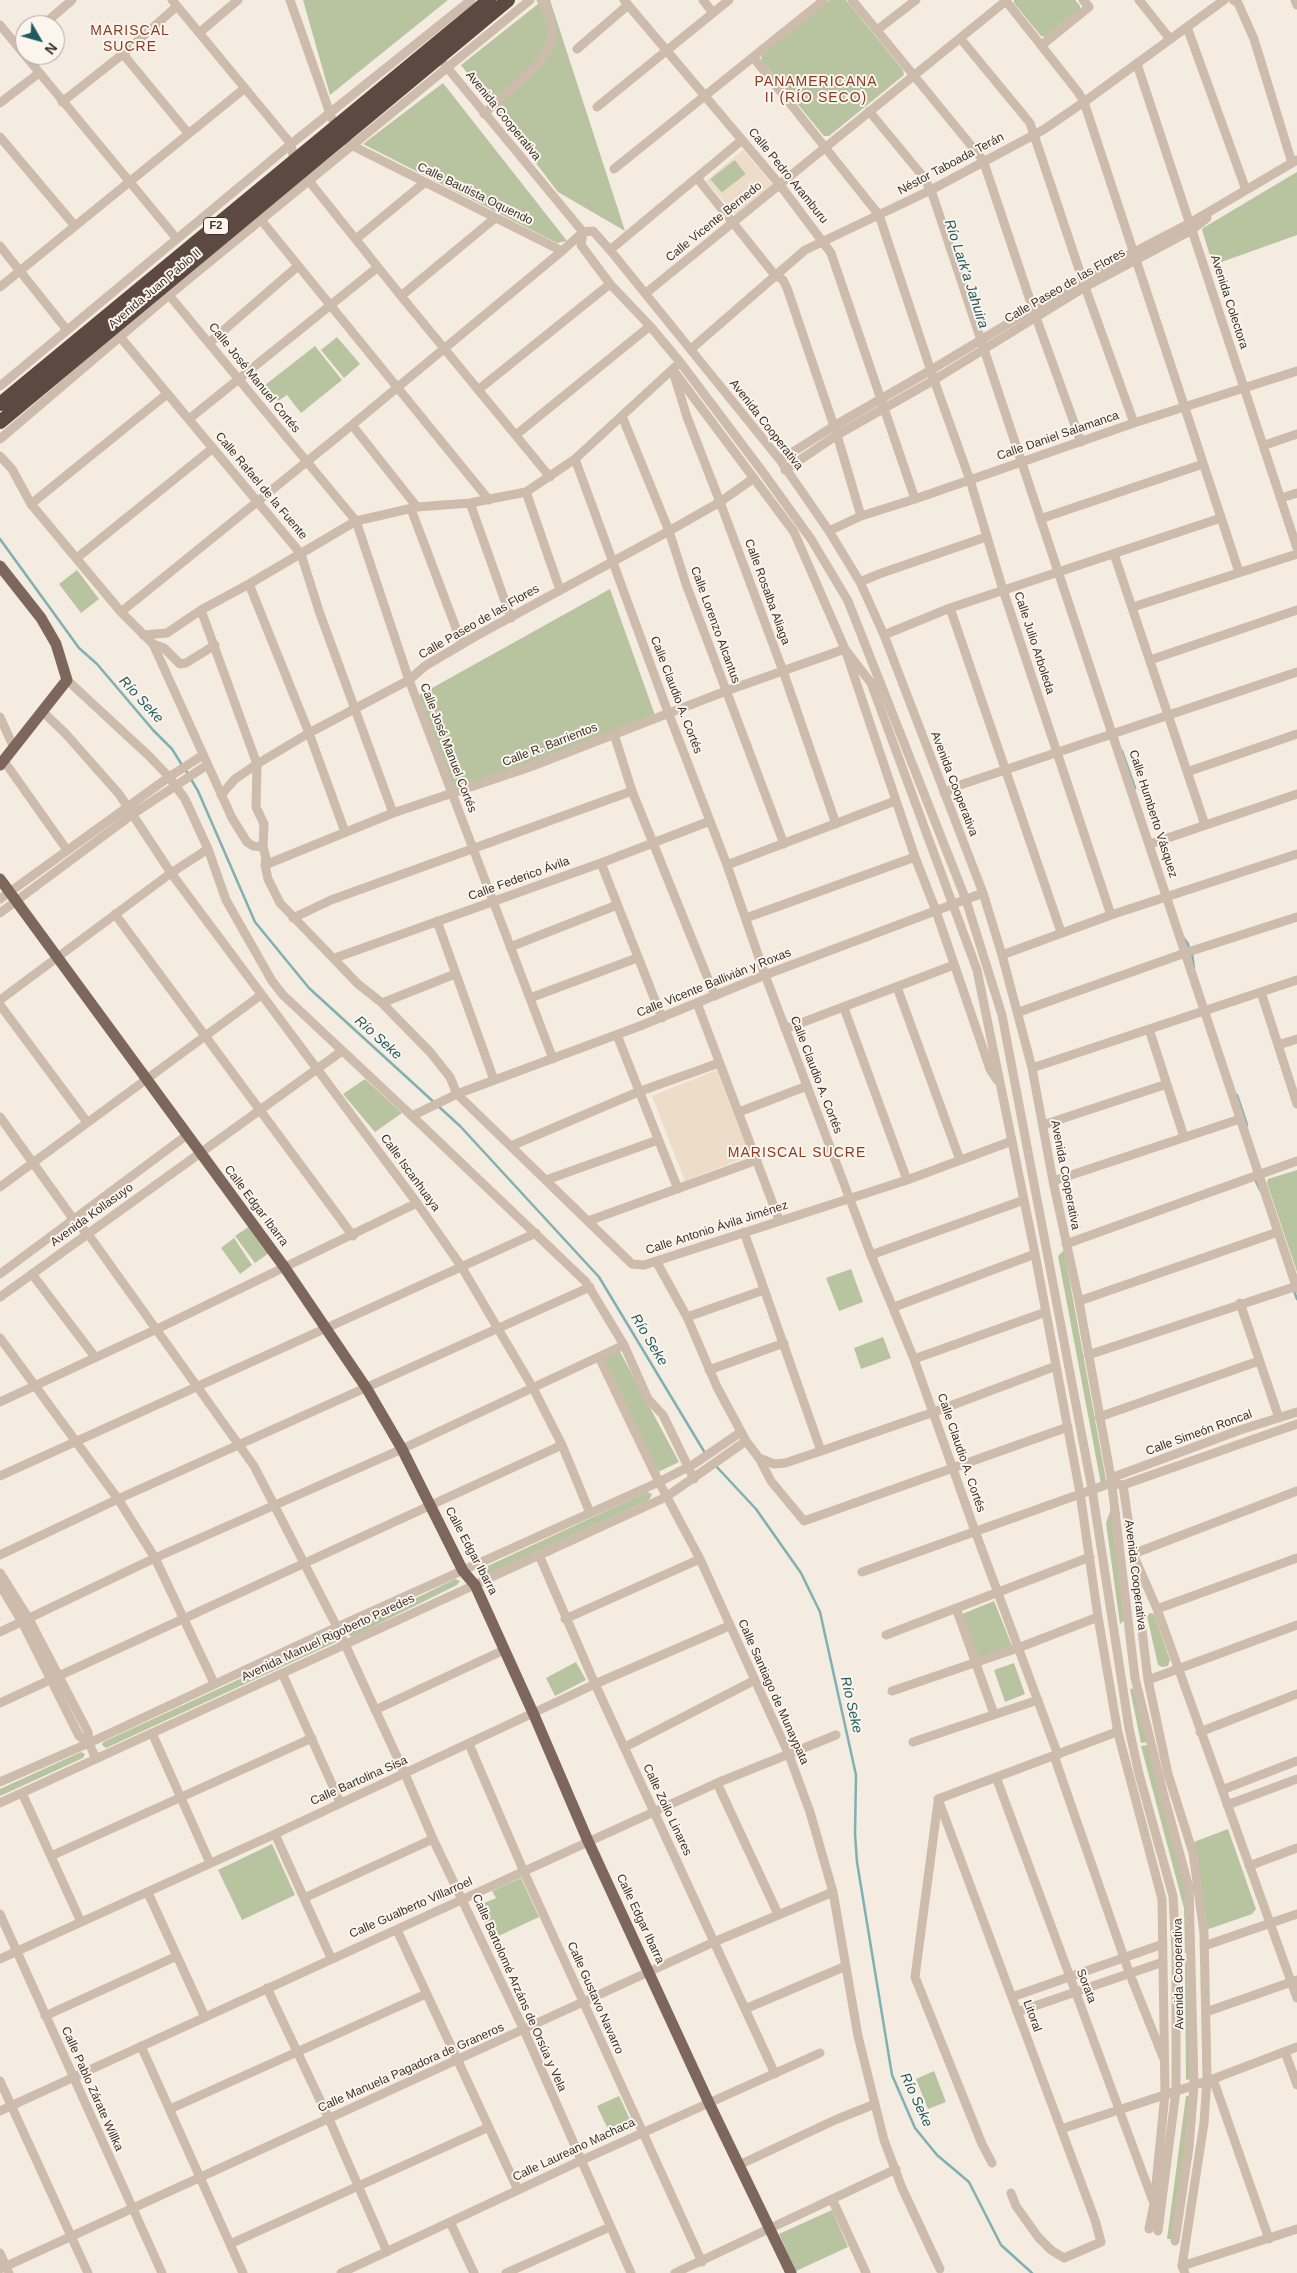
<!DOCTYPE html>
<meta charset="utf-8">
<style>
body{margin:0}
#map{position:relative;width:1297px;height:2273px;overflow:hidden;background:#f4ebe1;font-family:Arial,sans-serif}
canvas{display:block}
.north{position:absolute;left:15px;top:15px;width:50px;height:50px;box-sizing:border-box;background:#fbf5ee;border:1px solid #aea6a0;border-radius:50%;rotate:128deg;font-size:14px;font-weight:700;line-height:20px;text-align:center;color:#3b302b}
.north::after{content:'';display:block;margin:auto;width:18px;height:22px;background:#1f5a5e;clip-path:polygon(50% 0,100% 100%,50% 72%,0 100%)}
</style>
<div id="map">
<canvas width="1297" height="2273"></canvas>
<div class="north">N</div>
</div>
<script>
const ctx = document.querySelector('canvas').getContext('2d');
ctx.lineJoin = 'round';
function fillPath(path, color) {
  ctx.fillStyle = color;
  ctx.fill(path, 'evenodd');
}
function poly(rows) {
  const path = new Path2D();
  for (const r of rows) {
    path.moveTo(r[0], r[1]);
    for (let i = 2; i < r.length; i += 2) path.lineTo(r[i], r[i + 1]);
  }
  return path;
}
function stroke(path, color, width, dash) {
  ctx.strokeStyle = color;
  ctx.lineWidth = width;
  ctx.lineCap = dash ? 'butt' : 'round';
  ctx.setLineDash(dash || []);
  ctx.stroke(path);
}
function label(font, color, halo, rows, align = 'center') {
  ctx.font = font + ' Arial,sans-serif';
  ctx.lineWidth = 4;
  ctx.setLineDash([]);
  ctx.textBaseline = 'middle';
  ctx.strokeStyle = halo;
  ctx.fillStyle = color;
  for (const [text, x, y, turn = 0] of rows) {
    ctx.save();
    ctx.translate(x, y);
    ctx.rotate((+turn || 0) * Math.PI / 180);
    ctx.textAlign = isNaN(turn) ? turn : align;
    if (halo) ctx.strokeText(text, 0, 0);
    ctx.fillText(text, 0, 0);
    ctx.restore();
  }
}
const green = poly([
 [303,0,448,0,330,95],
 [543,0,550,0,625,231,558,192,461,65],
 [830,0,846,0,903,70,904,75,829,136,824,136,761,60,762,55],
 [1014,0,1075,0,1080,6,1080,9,1045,37,1041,36,1014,3],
 [443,83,567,241,557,243,363,144],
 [734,159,746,174,722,193,710,179],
 [1297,172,1297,235,1213,265,1202,230,1203,228],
 [337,337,360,364,344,378,321,350],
 [315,346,342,380,301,413,287,395,278,401,265,385],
 [77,570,99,599,81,613,59,584],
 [610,589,657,721,530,766,453,798,414,698],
 [365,1079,402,1113,375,1132,343,1094],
 [1297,1170,1297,1272,1267,1183,1268,1179],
 [250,1226,269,1253,255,1263,235,1236],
 [234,1238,252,1265,240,1274,221,1248],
 [1064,1250,1106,1480,1101,1484,1058,1256],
 [851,1269,863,1302,839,1311,826,1278],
 [883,1337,891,1358,861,1369,854,1348],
 [619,1350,679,1462,658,1472,604,1358],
 [647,1492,652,1494,649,1500,482,1577,478,1574,479,1570],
 [1112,1506,1125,1620,1120,1624,1106,1523],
 [455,1579,460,1581,457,1585,352,1637,349,1635,349,1631],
 [994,1601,1012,1646,978,1660,960,1615],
 [1150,1613,1154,1614,1170,1660,1168,1666,1162,1667,1158,1665,1147,1616],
 [333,1636,336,1642,106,1748,102,1745,103,1742],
 [576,1662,586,1680,555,1696,546,1678],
 [1014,1663,1025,1694,1005,1702,994,1670],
 [1137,1688,1148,1742,1141,1743,1130,1689],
 [1148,1745,1189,1890,1192,1952,1185,1953,1184,1908,1141,1746],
 [81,1752,85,1754,83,1758,0,1796,0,1789],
 [1228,1829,1256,1909,1252,1914,1206,1930,1194,1842],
 [272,1844,295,1895,242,1920,218,1870],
 [521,1878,539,1917,492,1939,477,1906,496,1898,492,1891],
 [1185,1958,1192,1958,1192,2079,1186,2080],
 [934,2071,946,2102,928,2109,916,2079],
 [619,2096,634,2128,612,2138,597,2106],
 [1186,2096,1193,2096,1173,2239,1167,2239],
 [832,2210,848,2247,796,2271,779,2234]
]);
const plaza = poly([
 [743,150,773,185,737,217,706,181],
 [735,160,746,174,721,193,710,179],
 [719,1069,752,1155,685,1181,652,1096]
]);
const stream = poly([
 [0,539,79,648,97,664,153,730,172,749,182,765],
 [1122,751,1135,788],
 [185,769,198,791,255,922,309,988,460,1126,599,1277,705,1453],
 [1183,937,1188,944,1189,949],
 [1192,954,1194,968],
 [1237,1095,1247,1125],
 [1255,1179,1260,1190],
 [1294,1291,1297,1299],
 [715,1465,756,1509,801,1573,820,1612,856,1775,855,1834,857,1862,892,2075,915,2128,937,2155,969,2182,1001,2245,1032,2273]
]);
const minor = poly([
 [172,0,291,144,294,162],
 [290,0,332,119],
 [624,0,780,185,831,253,915,499],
 [703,0,713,13],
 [852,0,983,160,1033,309,1081,442],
 [1139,0,1170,39],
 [1233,0,1238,3,1254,39,1292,163],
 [1295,0,1297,5],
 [1006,1,1078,92,1084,102,1239,572],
 [0,25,177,239],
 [43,25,72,0],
 [1187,27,1246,190],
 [877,30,916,0],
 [199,33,238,0],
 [960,38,1030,123,1085,287,1134,423],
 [1042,45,1089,7,1083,0],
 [577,49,628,5],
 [123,54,188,133],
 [753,57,879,215,934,380,970,480,1003,590,1111,915],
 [1137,64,1297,548],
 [445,65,583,232],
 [62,102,123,54,177,6],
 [0,103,39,73],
 [597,107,729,0],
 [869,111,921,174,931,190,1297,1289],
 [484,114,539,63,552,42,551,23,546,7,541,0],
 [0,137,75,226],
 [349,144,562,251,583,232],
 [614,169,824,0],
 [697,178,774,274,783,280,787,288,837,435,861,516],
 [309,181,401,296,550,477],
 [261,220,489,500],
 [583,232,593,231,610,250,780,460,829,531,860,582,884,635,983,893,1002,955,1032,1068,1053,1181,1079,1301,1111,1478,1135,1678,1164,1796,1189,1888,1194,2085,1189,2147,1175,2241],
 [583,232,581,245,610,284,650,326,680,362,762,471,811,539,848,601,966,900,1002,1015,1092,1489,1129,1728,1139,1774,1173,1896,1176,1952,1176,2091,1158,2231],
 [356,239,424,183],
 [0,246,67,330],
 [610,250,742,140],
 [0,287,245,88],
 [646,293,1007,0],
 [169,295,356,521,409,680,553,1059],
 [401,296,495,218],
 [121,338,301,554,319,611,393,813],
 [209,343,298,266],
 [691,349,805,250,931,190,1043,130,1084,102,1224,0],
 [673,370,794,532,845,649,915,857,936,911,990,1069,997,1080],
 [674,375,687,417,720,502,783,671,836,824],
 [0,386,291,144,471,0],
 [478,390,610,284],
 [622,416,669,531,686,584,784,844],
 [189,419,378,267],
 [352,425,417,507],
 [517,434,650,326],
 [0,439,169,295,530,0],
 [1265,445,1297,434],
 [0,456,12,469,31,504,121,612,153,644,232,818,247,842,253,846,263,847],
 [575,459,665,704,727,865,765,975,871,1255,914,1359,975,1531,1058,1755],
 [780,460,834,426,931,370,1082,279,1190,223,1297,160],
 [785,470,837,435,934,380,1085,287,1192,230,1207,218],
 [526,492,560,590],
 [1281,498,1297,493],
 [470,503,511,618],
 [31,504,167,394],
 [411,509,462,644],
 [1040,519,1203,464],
 [829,531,861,516,915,499,1134,423,1297,371],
 [1114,554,1205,825],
 [78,557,213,448],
 [860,582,879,574,986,537],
 [249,584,309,733,345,832],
 [1133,607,1297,554],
 [950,608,1061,932],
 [201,610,257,764,256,807,264,824,263,847,266,858,265,865,268,879,280,903,358,984,382,1003,430,1052,450,1077,457,1094,632,1264,644,1265,907,1180,1012,1141],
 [121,612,352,425,562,251],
 [143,635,167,633,201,610,249,584,356,521,417,507,470,503,526,492,575,459,676,366],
 [884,635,950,608,1221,518],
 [153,644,164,648,180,664,186,663,215,645],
 [1150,660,1297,610],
 [67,680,149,756,169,777,185,799,208,849,226,900,272,981,283,995,412,1116,457,1094,640,1026,765,975,983,893],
 [43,712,65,733,119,794,171,873,417,1203,461,1266,533,1388,562,1445,590,1513],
 [0,717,14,748],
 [614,734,632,791,715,996],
 [4,761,67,850],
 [1187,772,1297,734],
 [944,793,960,785,1297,672],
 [221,795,235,779,257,764,309,733,409,680,425,666,476,636,669,531,720,502,754,478],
 [1150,844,1297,794],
 [601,863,662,1018],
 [265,865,393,813,530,767,726,691,845,649,871,683,977,970,1035,1254,1080,1493,1098,1617,1118,1733,1162,1899,1165,2094,1154,2204,1149,2229],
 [727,865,895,801],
 [0,899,169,777,203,755],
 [0,913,133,814,207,765],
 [115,914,353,1236],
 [293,918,331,900,632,791],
 [746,918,915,857],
 [437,921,494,1080],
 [510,947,617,905],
 [1002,955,1111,915,1297,854],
 [335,958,601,863,710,821],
 [897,987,960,1160],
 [1261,992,1297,1104],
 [530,998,637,958],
 [0,1000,171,873,208,849],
 [382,1003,455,974],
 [697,1003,779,1220],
 [0,1005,87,1122],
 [844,1008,907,1180],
 [1019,1012,1185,953,1297,917],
 [785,1029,954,965],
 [1149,1029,1184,1137],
 [617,1035,678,1189],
 [1278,1045,1297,1039],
 [1032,1068,1297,980],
 [739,1112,807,1086],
 [412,1116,586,1282,624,1345,648,1399,663,1415,694,1479],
 [0,1117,74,1220,88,1234,254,1466,337,1627,405,1774,433,1839,524,2030,631,2273],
 [1043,1125,1167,1084],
 [511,1146,638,1092,719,1063],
 [546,1180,658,1140],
 [1053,1181,1240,1119],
 [0,1187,261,995],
 [588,1221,757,1160],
 [744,1232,821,1451],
 [1066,1244,1297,1161],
 [871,1255,1024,1200],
 [656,1261,687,1317,717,1387,746,1441,759,1458,774,1464,785,1463,821,1451,934,1412,1056,1366],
 [0,1274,187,1135],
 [32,1274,95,1357],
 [0,1297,342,1051],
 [1079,1301,1278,1232],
 [1240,1303,1279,1418],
 [894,1307,1035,1254],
 [687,1317,764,1290],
 [0,1338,118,1499,155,1558,214,1683],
 [1088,1355,1297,1286],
 [599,1357,659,1482,700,1559,789,1755,810,1812,833,1892,858,2036,884,2140,902,2188,940,2269],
 [914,1359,1046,1312],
 [709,1370,784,1343],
 [0,1402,157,1329,417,1203],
 [1099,1417,1259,1361],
 [759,1458,771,1481,804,1521,1068,1427],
 [0,1476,536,1233],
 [1111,1478,1240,1430,1297,1412],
 [1123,1485,1133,1554,1157,1609,1297,1998],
 [0,1555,118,1499,590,1287],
 [539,1555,595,1684,775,2074],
 [862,1572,1111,1483,1123,1485,1297,1424],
 [0,1573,29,1619,88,1732,89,1743,96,1759],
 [0,1585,22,1622,79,1736,89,1743],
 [956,1608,994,1714],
 [1157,1609,1297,1558],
 [565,1619,700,1559],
 [0,1632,155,1558,402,1449,624,1345],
 [886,1635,1090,1557],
 [282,1673,340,1802],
 [1148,1680,1297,1625],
 [892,1691,1018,1648,1098,1617],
 [0,1703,562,1445],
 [375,1710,504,1650],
 [1200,1732,1297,1694],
 [152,1733,210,1863],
 [913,1742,1038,1700],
 [469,1744,524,1872,702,2262],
 [625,1747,755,1680],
 [1054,1756,1129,1972,1163,2057],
 [996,1777,1153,2201],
 [0,1782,89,1743,337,1627,659,1482,694,1464,741,1432],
 [717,1783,778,1914],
 [1222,1790,1297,1761],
 [22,1793,81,1922],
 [938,1799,1095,2220,1101,2242,1064,2258,1051,2250,1038,2237,1016,2206,1011,2193],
 [938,1799,1114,1733,1118,1733],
 [938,1802,915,1977,982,2144,992,2163],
 [0,1803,666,1497,746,1441],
 [1227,1805,1297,1779],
 [275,1834,331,1958],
 [51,1856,312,1738],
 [1249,1866,1297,1848],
 [148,1893,205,2017],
 [304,1898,433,1839],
 [0,1914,162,2273],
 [397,1930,518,2190],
 [1204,1946,1297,1914],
 [0,1959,275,1834,595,1684,729,1626],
 [267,1988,329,2119,387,2252],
 [1012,1997,1163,1944],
 [745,2009,846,1966],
 [1017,2012,1163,1962],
 [1206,2012,1297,1980],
 [45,2016,177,1956],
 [141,2046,243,2273],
 [1285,2052,1297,2085],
 [1213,2079,1269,2239],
 [0,2081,88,2273],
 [170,2109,426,1994],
 [0,2111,717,1783,836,1735],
 [1061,2129,1213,2079,1297,2047],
 [739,2165,835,2120,875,2104],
 [832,2199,866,2273],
 [450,2222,474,2273],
 [230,2244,489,2127],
 [0,2253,9,2273],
 [1182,2266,1297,2229],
 [0,2269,714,1942,833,1892],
 [341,2273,580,2161,820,2053],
 [506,2273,610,2227],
 [675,2273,896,2169],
 [1185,2273,1182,2266,1204,2123,1207,2079,1204,1933,1193,1853,1168,1774,1148,1680,1133,1554,1297,1491]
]);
const major = poly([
 [0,566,41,618,56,644,67,680,0,765],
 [0,879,285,1268,367,1389,402,1449,463,1571,475,1585,534,1715,588,1841,709,2103,791,2273]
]);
const highway = poly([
 [0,404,489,0],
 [0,422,508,0]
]);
const shields = [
 [216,226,25]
];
const shieldNames = [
 ["F2",216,226]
];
const streetNames = [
 ["Avenida Cooperativa",503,116,51],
 ["Néstor Taboada Terán",951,164,-28],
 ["Calle Pedro Aramburu",788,176,51],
 ["Calle Bautista Oquendo",475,194,26],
 ["Calle Vicente Bernedo",714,222,-39],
 ["Calle Paseo de las Flores",1065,286,-30],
 ["Avenida Juan Pablo II",155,289,-40],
 ["Avenida Colectora",1229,302,72],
 ["Calle José Manuel Cortés",254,378,51],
 ["Avenida Cooperativa",766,425,52],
 ["Calle Daniel Salamanca",1058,436,-19],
 ["Calle Rafael de la Fuente",261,486,50],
 ["Calle Rosalba Aliaga",767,592,70],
 ["Calle Paseo de las Flores",479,622,-30],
 ["Calle Lorenzo Alcantus",715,625,70],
 ["Calle Julio Arboleda",1034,643,72],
 ["Calle Claudio A. Cortés",676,695,69],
 ["Calle R. Barrientos",550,745,-21],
 ["Calle José Manuel Cortés",448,748,69],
 ["Avenida Cooperativa",954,784,69],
 ["Calle Humberto Vásquez",1153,814,72],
 ["Calle Federico Ávila",519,879,-20],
 ["Calle Vicente Ballivián y Roxas",714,983,-22],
 ["Calle Claudio A. Cortés",816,1075,69],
 ["Calle Iscanhuaya",410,1173,54],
 ["Avenida Cooperativa",1065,1175,79],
 ["Calle Edgar Ibarra",256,1206,53],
 ["Avenida Kollasuyo",92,1215,-36],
 ["Calle Antonio Ávila Jiménez",717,1228,-18],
 ["Calle Simeón Roncal",1199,1433,-20],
 ["Calle Claudio A. Cortés",961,1453,71],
 ["Calle Edgar Ibarra",471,1551,62],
 ["Avenida Cooperativa",1135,1575,83],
 ["Avenida Manuel Rigoberto Paredes",328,1638,-25],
 ["Calle Santiago de Munaypata",773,1692,66],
 ["Calle Bartolina Sisa",359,1781,-24],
 ["Calle Zoilo Linares",667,1810,65],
 ["Calle Gualberto Villarroel",411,1908,-24],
 ["Calle Edgar Ibarra",640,1919,65],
 ["Avenida Cooperativa",1179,1974,-91],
 ["Sorata",1086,1986,69],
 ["Calle Bartolomé Arzáns de Orsúa y Vela",519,1993,66],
 ["Calle Gustavo Navarro",595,1998,66],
 ["Litoral",1032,2016,70],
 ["Calle Manuela Pagadora de Graneros",411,2068,-24],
 ["Calle Pablo Zárate Willka",92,2089,66],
 ["Calle Laureano Machaca",574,2150,-25]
];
const neighbourhoodNames = [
 ["MARISCAL",130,31],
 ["SUCRE",130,47],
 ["PANAMERICANA",816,82],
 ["II (RÍO SECO)",816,98],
 ["MARISCAL SUCRE",797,1153]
];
const waterNames = [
 ["Río Lark’a Jahuira",966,274,72],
 ["Río Seke",141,700,47],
 ["Río Seke",378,1038,42],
 ["Río Seke",649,1340,59],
 ["Río Seke",851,1705,77],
 ["Río Seke",916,2100,65]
];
fillPath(green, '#b8c4a0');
fillPath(plaza, '#ecdcc8');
stroke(stream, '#7fb0b2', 2.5);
stroke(minor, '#cdbbac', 9);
stroke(major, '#7d675c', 11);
stroke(highway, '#5c4a42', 14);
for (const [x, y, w] of shields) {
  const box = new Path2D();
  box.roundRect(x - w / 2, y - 8.5, w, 17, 4);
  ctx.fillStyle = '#fbf5ee';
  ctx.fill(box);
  stroke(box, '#3b302b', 1);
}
label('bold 11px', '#3b302b', null, shieldNames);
label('12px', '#3b302b', '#fbf5ee', streetNames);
ctx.letterSpacing = '1px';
label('14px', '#8c3b22', '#fbf5ee', neighbourhoodNames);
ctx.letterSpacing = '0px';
label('italic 14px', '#1f5a5e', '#fbf5ee', waterNames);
</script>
